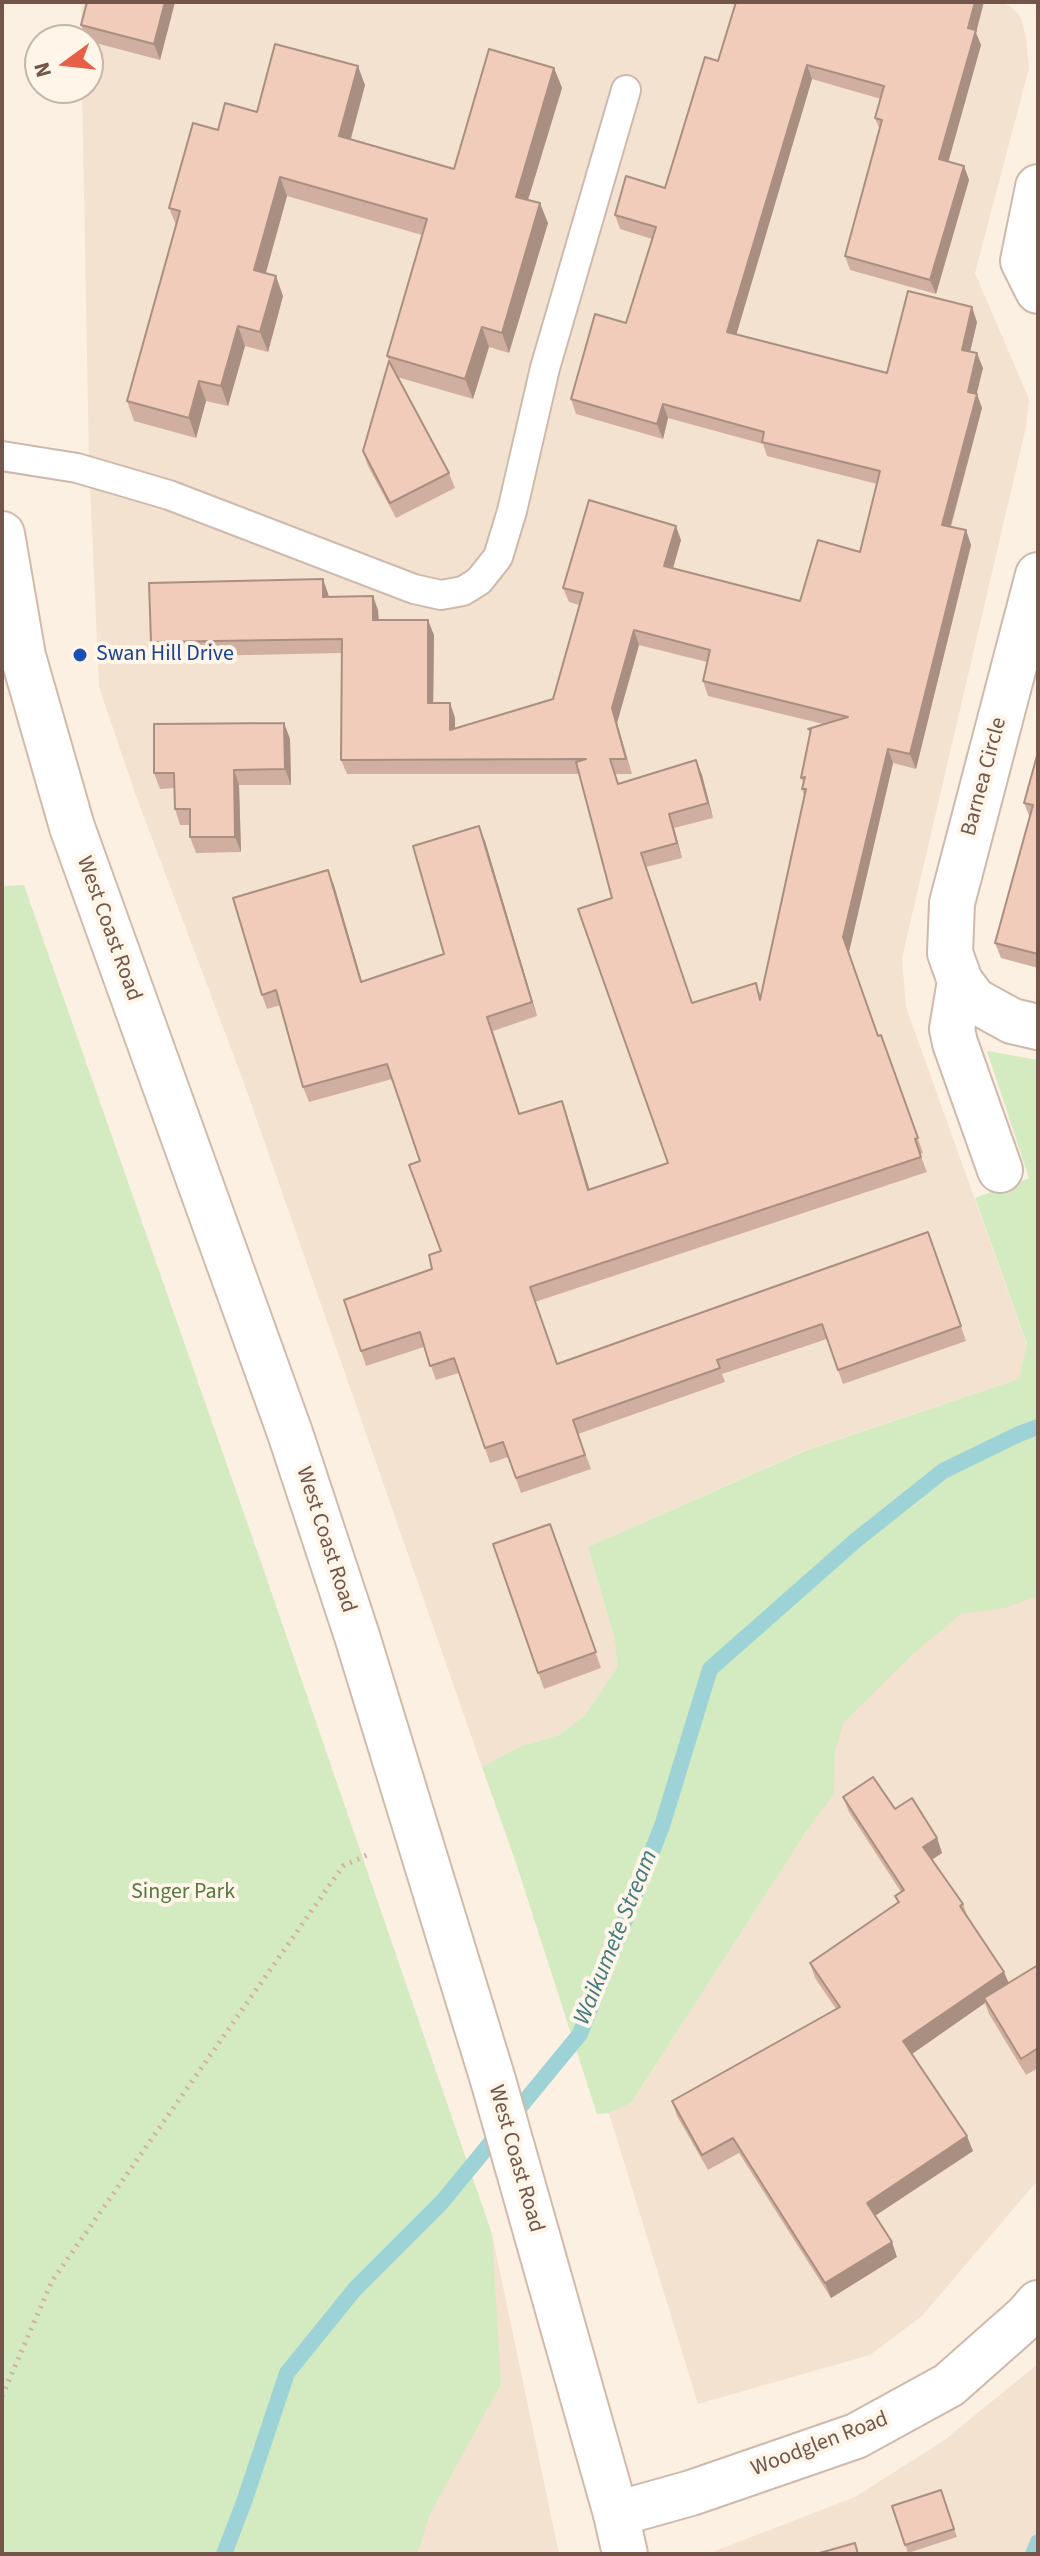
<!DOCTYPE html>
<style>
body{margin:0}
#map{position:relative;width:1040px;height:2556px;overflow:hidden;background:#fcf0e2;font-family:"Source Sans 3",sans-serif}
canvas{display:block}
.frame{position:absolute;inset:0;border:4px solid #745549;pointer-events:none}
.north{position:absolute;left:24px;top:24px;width:80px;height:80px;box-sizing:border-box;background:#fff5e8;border:2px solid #c7b5a8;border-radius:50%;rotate:255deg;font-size:22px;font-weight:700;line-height:32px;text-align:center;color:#745549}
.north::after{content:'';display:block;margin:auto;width:28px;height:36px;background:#e76046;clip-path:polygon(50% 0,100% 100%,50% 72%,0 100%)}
</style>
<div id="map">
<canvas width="1040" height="2556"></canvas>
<div class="frame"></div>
<div class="north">N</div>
</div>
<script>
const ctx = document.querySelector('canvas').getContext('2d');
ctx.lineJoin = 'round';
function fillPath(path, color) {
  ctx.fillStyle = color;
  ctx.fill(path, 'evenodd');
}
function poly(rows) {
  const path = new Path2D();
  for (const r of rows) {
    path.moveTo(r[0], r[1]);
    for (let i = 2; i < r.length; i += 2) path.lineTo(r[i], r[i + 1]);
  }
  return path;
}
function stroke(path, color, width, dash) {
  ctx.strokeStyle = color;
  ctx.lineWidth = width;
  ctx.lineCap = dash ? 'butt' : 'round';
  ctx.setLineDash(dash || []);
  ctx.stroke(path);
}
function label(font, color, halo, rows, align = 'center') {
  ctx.font = font + ' "Source Sans 3",sans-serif';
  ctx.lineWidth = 8;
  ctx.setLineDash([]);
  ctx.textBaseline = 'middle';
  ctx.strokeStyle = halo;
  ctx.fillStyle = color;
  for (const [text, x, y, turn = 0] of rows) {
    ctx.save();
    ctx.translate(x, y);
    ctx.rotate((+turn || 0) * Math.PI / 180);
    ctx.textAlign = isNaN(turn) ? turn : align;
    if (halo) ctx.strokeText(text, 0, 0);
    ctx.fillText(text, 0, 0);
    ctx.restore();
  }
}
const residential = poly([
 [81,2,1002,2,1014,9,1021,18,1026,37,1029,68,975,273,1029,399,1026,427,902,958,906,1007,1027,1345,1019,1379,806,1450,588,1547,615,1640,617,1667,585,1715,559,1735,519,1747,482,1767,244,1083,135,793,99,687,89,463,82,88,88,88,88,40,82,40],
 [1038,1482,1038,2180,922,2316,870,2355,698,2404,609,2113,631,2103,806,1832,833,1794,808,1767,841,1700],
 [492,2234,559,2554,254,2554,280,2399],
 [1038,2364,1038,2554,707,2554,855,2497,943,2441]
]);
const green = poly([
 [24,885,262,1565,492,2234,501,2384,430,2514,417,2554,2,2554,2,886],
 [987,1051,1038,1060,1038,1596,1005,1608,961,1614,914,1653,844,1722,835,1751,834,1794,806,1832,631,2103,609,2113,597,2114,516,1863,482,1767,519,1747,559,1735,585,1715,617,1667,615,1640,588,1547,807,1450,1019,1379,1027,1344,975,1198,1029,1178]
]);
const stream = poly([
 [224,2554,244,2502,287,2373,355,2289,442,2202,580,2034,662,1826,710,1669,855,1541,943,1471,1019,1434,1038,1427],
 [1033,2554,1038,2542]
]);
const path = poly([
 [2,2396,52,2281,343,1866,371,1853]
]);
const service = poly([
 [2,456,77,468,169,495,414,589,441,595,463,591,479,581,498,557,512,511,545,368,626,90]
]);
const minor = poly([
 [1038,187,1023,261,1038,291],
 [1038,575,952,903,950,953,960,981,974,1000,1012,1021,1038,1027],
 [960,981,952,1029,955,1043,1000,1170],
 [616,2514,691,2493,856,2436,949,2385,1027,2316,1038,2303]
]);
const secondary = poly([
 [2,534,23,656,72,827,290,1433,357,1636,493,2080,616,2514,625,2554]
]);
const wall = poly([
 [175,2,160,60,88,41,81,25],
 [976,33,981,45,948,161,964,166,969,180,936,294,850,270,845,256,880,130,875,118,881,99,812,79,736,334,887,373,977,322,970,352,983,368,976,394,982,408,951,527,966,530,971,545,916,769,893,763,849,952,878,1036,881,1035,923,1153,920,1154,927,1172,535,1302,557,1364,928,1232,966,1341,843,1384,827,1339,722,1374,725,1382,578,1434,591,1469,521,1493,508,1457,490,1463,459,1373,436,1380,424,1347,366,1366,361,1351,432,1269,441,1251,420,1161,392,1079,309,1102,303,1087,281,1005,267,1009,262,995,328,870,362,981,444,954,485,841,537,1016,493,1031,520,1114,562,1101,589,1190,668,1163,612,898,579,774,347,774,341,760,342,653,156,657,151,642,323,579,329,596,378,610,379,620,434,635,433,703,450,703,455,718,455,728,553,699,579,605,569,602,563,588,681,540,673,569,800,601,860,552,877,484,767,456,763,444,668,418,663,439,576,414,571,399,626,323,652,239,620,229,615,215,665,188,718,61],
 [639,645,707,662,703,681,708,696,823,724,808,729,810,734,801,778,804,784,802,789,804,795,761,997,756,983,692,1003,646,867,682,858,674,828,713,818,702,775,696,760,618,784,615,774,632,774,617,723],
 [554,68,562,88,528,200,548,223,509,353,489,347,473,399,397,377,449,473,455,488,396,518,368,466,363,451,390,363,387,356,422,235,287,196,266,273,283,296,268,352,245,346,228,406,206,401,196,438,134,421,127,401,176,225,169,208,218,130,257,112,365,85,351,139,454,169],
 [284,723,290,739,291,785,239,785,241,852,196,853,190,837,190,825,180,825,175,809,174,788,160,789,154,773],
 [1038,752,1038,968,1001,958,995,943,1030,818,1024,803],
 [550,1524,601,1668,544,1689,493,1544],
 [843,1797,895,1809,937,1838,942,1853,932,1860,963,1904,968,1918,1009,1983,1038,1965,1038,2068,1026,2075,989,2014,985,2003,912,2054,973,2151,875,2216,897,2257,831,2298,739,2153,708,2170,677,2116,672,2101,836,2009,815,1978,810,1963,898,1904,895,1896,901,1892,849,1812],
 [941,2490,957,2537,908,2553,892,2506]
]);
const shadedWall = poly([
 [165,2,175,2,160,60,154,44],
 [975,2,984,2,976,33,981,45,945,174,939,159],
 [807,65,812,79,733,346,727,332],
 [358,66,365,85,346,156,339,136],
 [554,68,562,88,523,216,516,197],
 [964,166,969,180,936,294,930,280],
 [280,177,287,196,261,290,254,270],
 [540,203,548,223,509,353,502,333],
 [276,276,283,296,268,352,260,332],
 [972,307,977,322,967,365,962,350],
 [238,326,245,346,228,406,221,386],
 [482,327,489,347,473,399,465,379],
 [977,353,983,368,974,405,977,394,982,408,947,539,942,525,968,392],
 [199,381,206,401,196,438,189,418],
 [663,404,668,418,663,439,657,424],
 [676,526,681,540,669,581,664,566],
 [966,530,971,545,916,769,910,754],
 [323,579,328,594,329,611,323,597],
 [373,596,378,610,379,635,373,620],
 [428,620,434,635,433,718,428,703],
 [634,630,639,645,617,723,632,774,612,708],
 [450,703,455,718,455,744,450,730],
 [284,723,290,739,291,785,285,769],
 [888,749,893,763,849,952,843,937],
 [696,760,702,775,713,818,708,803],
 [234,770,239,785,241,852,235,837],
 [669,814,674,828,682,858,677,843],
 [479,826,485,841,537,1016,532,1002],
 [328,870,334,885,366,996,361,982],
 [562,1101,567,1115,594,1204,588,1190],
 [937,1838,942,1853,928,1862,923,1847],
 [1004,1972,1010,1986,984,1998,985,2003,909,2056,903,2041],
 [967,2136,973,2151,873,2217,867,2203],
 [892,2242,897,2257,831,2298,825,2283]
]);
const building = poly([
 [87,2,165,2,154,44,81,25,87,2],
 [736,2,975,2,968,28,976,30,939,159,964,166,930,280,845,256,882,120,875,118,884,86,807,65,727,332,887,373,908,291,972,307,962,350,977,353,968,392,977,394,942,525,966,530,910,754,888,749,843,937,878,1036,881,1035,918,1138,915,1139,921,1157,530,1287,557,1364,928,1232,961,1326,838,1370,822,1324,717,1360,720,1368,573,1420,585,1455,516,1478,503,1442,485,1448,454,1358,430,1366,420,1332,361,1351,344,1300,432,1269,429,1255,441,1251,409,1165,420,1161,387,1064,303,1087,276,990,262,995,233,898,328,870,361,982,444,954,413,846,479,826,532,1002,487,1017,519,1114,562,1101,588,1190,668,1163,578,909,612,898,576,762,586,759,341,760,342,639,151,642,149,583,323,579,323,597,373,596,373,620,428,620,428,703,450,703,450,730,553,699,583,593,563,588,589,500,676,526,664,566,800,601,818,540,860,552,880,471,762,442,764,432,663,404,657,424,571,399,595,314,626,323,656,227,615,215,626,176,665,188,705,57,718,61,736,2],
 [634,630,710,650,703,681,848,717,808,729,811,729,801,778,805,777,802,789,806,789,760,1000,756,983,692,1003,641,853,677,843,669,814,708,803,696,760,618,784,610,759,626,759,612,708,634,630],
 [275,44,358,66,339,136,454,169,489,49,554,68,516,197,540,203,502,333,482,327,465,379,387,356,427,219,280,177,254,270,276,276,260,332,238,326,221,386,199,381,189,418,127,401,180,211,169,208,193,123,218,130,225,103,257,112,275,44],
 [389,361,449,473,390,503,363,451,389,361],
 [284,723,285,769,234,770,235,837,190,837,190,809,175,809,174,773,154,773,154,724,284,723],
 [1038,752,1038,954,995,943,1033,805,1024,803,1038,752],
 [550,1524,596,1652,538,1673,493,1544,550,1524],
 [873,1777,895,1809,912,1798,937,1838,923,1847,963,1904,960,1906,1004,1972,903,2041,967,2136,867,2203,892,2242,825,2283,733,2138,702,2155,672,2101,840,2007,810,1963,899,1902,895,1896,904,1890,843,1797,873,1777],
 [1038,1965,1038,2048,1021,2059,984,1998,1038,1965],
 [941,2490,954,2529,905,2545,892,2506,941,2490],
 [855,2543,858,2554,816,2554,855,2543]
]);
const markers = [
 [80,655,8,"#1a4fb4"]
];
const transitNames = [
 ["Swan Hill Drive",96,655]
];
const streetNames = [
 ["Barnea Circle",985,777,-75],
 ["West Coast Road",108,929,70],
 ["West Coast Road",325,1540,72],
 ["West Coast Road",515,2159,74],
 ["Woodglen Road",820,2445,-21]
];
const parkNames = [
 ["Singer Park",183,1893]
];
const waterNames = [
 ["Waikumete Stream",617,1938,-68]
];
fillPath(residential, '#f4e2d1');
fillPath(green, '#d4eac1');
stroke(stream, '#9dd2d7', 16);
stroke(service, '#cfb9ac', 32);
stroke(minor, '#cfb9ac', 48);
stroke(secondary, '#d3b9a9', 48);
stroke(path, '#d6b09d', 5, [2, 6]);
stroke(service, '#fff', 28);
stroke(minor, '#fff', 44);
stroke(secondary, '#fff', 44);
fillPath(wall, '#d0afa0');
fillPath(shadedWall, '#a98f82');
fillPath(building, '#f2ccba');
stroke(building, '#a98f82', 2);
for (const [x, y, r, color] of markers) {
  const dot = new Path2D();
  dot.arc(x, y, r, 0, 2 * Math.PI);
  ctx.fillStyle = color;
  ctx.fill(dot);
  stroke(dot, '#fff5e8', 3);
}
label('22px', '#164399', '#fff5e8', transitNames, 'left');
label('22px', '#745549', '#fff5e8', streetNames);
label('22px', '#557a41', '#fff5e8', parkNames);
label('italic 24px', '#3f7a81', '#fff5e8', waterNames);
</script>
